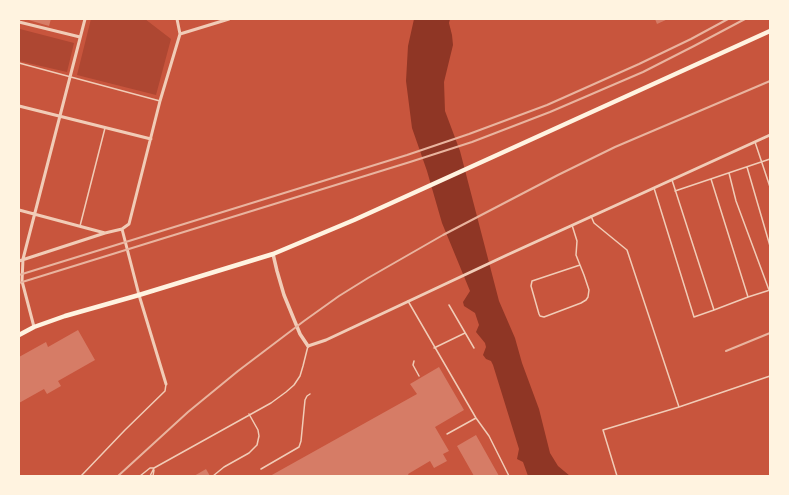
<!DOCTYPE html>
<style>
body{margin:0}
#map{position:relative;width:789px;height:495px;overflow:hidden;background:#c8553d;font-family:"Work Sans",sans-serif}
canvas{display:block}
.frame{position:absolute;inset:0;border:20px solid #fff3e0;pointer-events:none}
</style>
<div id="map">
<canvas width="789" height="495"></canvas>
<div class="frame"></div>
</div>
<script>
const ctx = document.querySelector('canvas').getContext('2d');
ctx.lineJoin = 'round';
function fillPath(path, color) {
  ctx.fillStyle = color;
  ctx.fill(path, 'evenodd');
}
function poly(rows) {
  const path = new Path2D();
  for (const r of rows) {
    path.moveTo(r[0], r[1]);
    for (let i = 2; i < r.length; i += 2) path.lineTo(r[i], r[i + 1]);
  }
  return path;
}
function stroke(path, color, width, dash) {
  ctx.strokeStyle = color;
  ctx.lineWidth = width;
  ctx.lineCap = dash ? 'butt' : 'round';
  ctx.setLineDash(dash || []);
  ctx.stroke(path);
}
const green = poly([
 [91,19,145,19,171,39,156,95,77,75],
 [20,29,74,43,67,72,19,61,19,35]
]);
const water = poly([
 [414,19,450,19,449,23,452,35,453,45,444,82,445,111,460,151,499,301,515,338,522,363,539,409,550,453,558,466,570,476,528,476,523,462,517,459,519,449,493,365,491,361,486,359,483,355,486,347,485,343,476,332,479,325,475,313,464,306,463,302,470,291,442,223,427,171,412,128,406,81,408,46]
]);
const building = poly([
 [25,19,51,19,49,26],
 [655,19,668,19,657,24],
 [78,330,95,360,58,381,61,386,47,394,44,389,19,403,19,357,46,342,48,347],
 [439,367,464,410,435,427,449,451,443,454,447,461,434,468,430,461,408,474,409,476,270,476,417,394,410,384],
 [476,435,499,476,474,476,457,446],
 [206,469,210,476,194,476]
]);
const service = poly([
 [19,63,160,101],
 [755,142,770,187],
 [747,167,770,246],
 [729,173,736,201,769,290],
 [711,179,748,297],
 [672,180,714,310,748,297,770,290],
 [654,188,694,317,714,310],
 [675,191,770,159],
 [591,216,594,223,627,250,679,407],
 [572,225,577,241,576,255,584,275,589,290,588,297,586,300,581,303,544,317,540,316,539,314,531,286,532,281,580,265],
 [80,226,105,128],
 [408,301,476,418,489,436,509,476],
 [449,305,474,348],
 [434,348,465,333],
 [414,361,413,365,419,376],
 [447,434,476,418],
 [261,469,299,447,301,441,305,400,307,396,310,394],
 [81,476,125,430,165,391,166,384],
 [140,476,150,468,154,468,271,403,286,392,294,385,300,376,303,366,308,346],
 [150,476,154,468],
 [153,476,154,470],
 [213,476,224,467,249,453,257,445,259,436,258,430,249,414],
 [617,476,603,430,679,407,770,376]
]);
const minor = poly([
 [19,22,80,37],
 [180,34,229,19],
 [19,106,151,139],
 [19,210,105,233,122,229,129,224,160,101,180,34,177,19],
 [122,229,139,295,166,384],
 [19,261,105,233],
 [34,327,22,281,23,259,85,19],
 [308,346,326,340,507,255,770,135]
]);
const tertiary = poly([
 [273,254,277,271,284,295,300,334,308,346]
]);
const primary = poly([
 [19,335,34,327,65,316,139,295,273,254,354,220,770,31]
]);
const rail = poly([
 [19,275,407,155,469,134,547,105,639,64,691,39,728,19],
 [19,283,410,162,472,142,550,112,643,72,694,46,745,19],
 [726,351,770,333],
 [118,476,188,412,238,371,304,321,339,296,368,278,443,235,558,175,615,147,770,81]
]);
fillPath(green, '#ae4732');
fillPath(water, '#8f3625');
fillPath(building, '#d67c66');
stroke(service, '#f1ccb7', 1.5);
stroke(minor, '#f1ccb7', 3);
stroke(tertiary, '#f1ccb7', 3.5);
stroke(primary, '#fff3e0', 4.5);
stroke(rail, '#e9b49f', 2);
</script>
